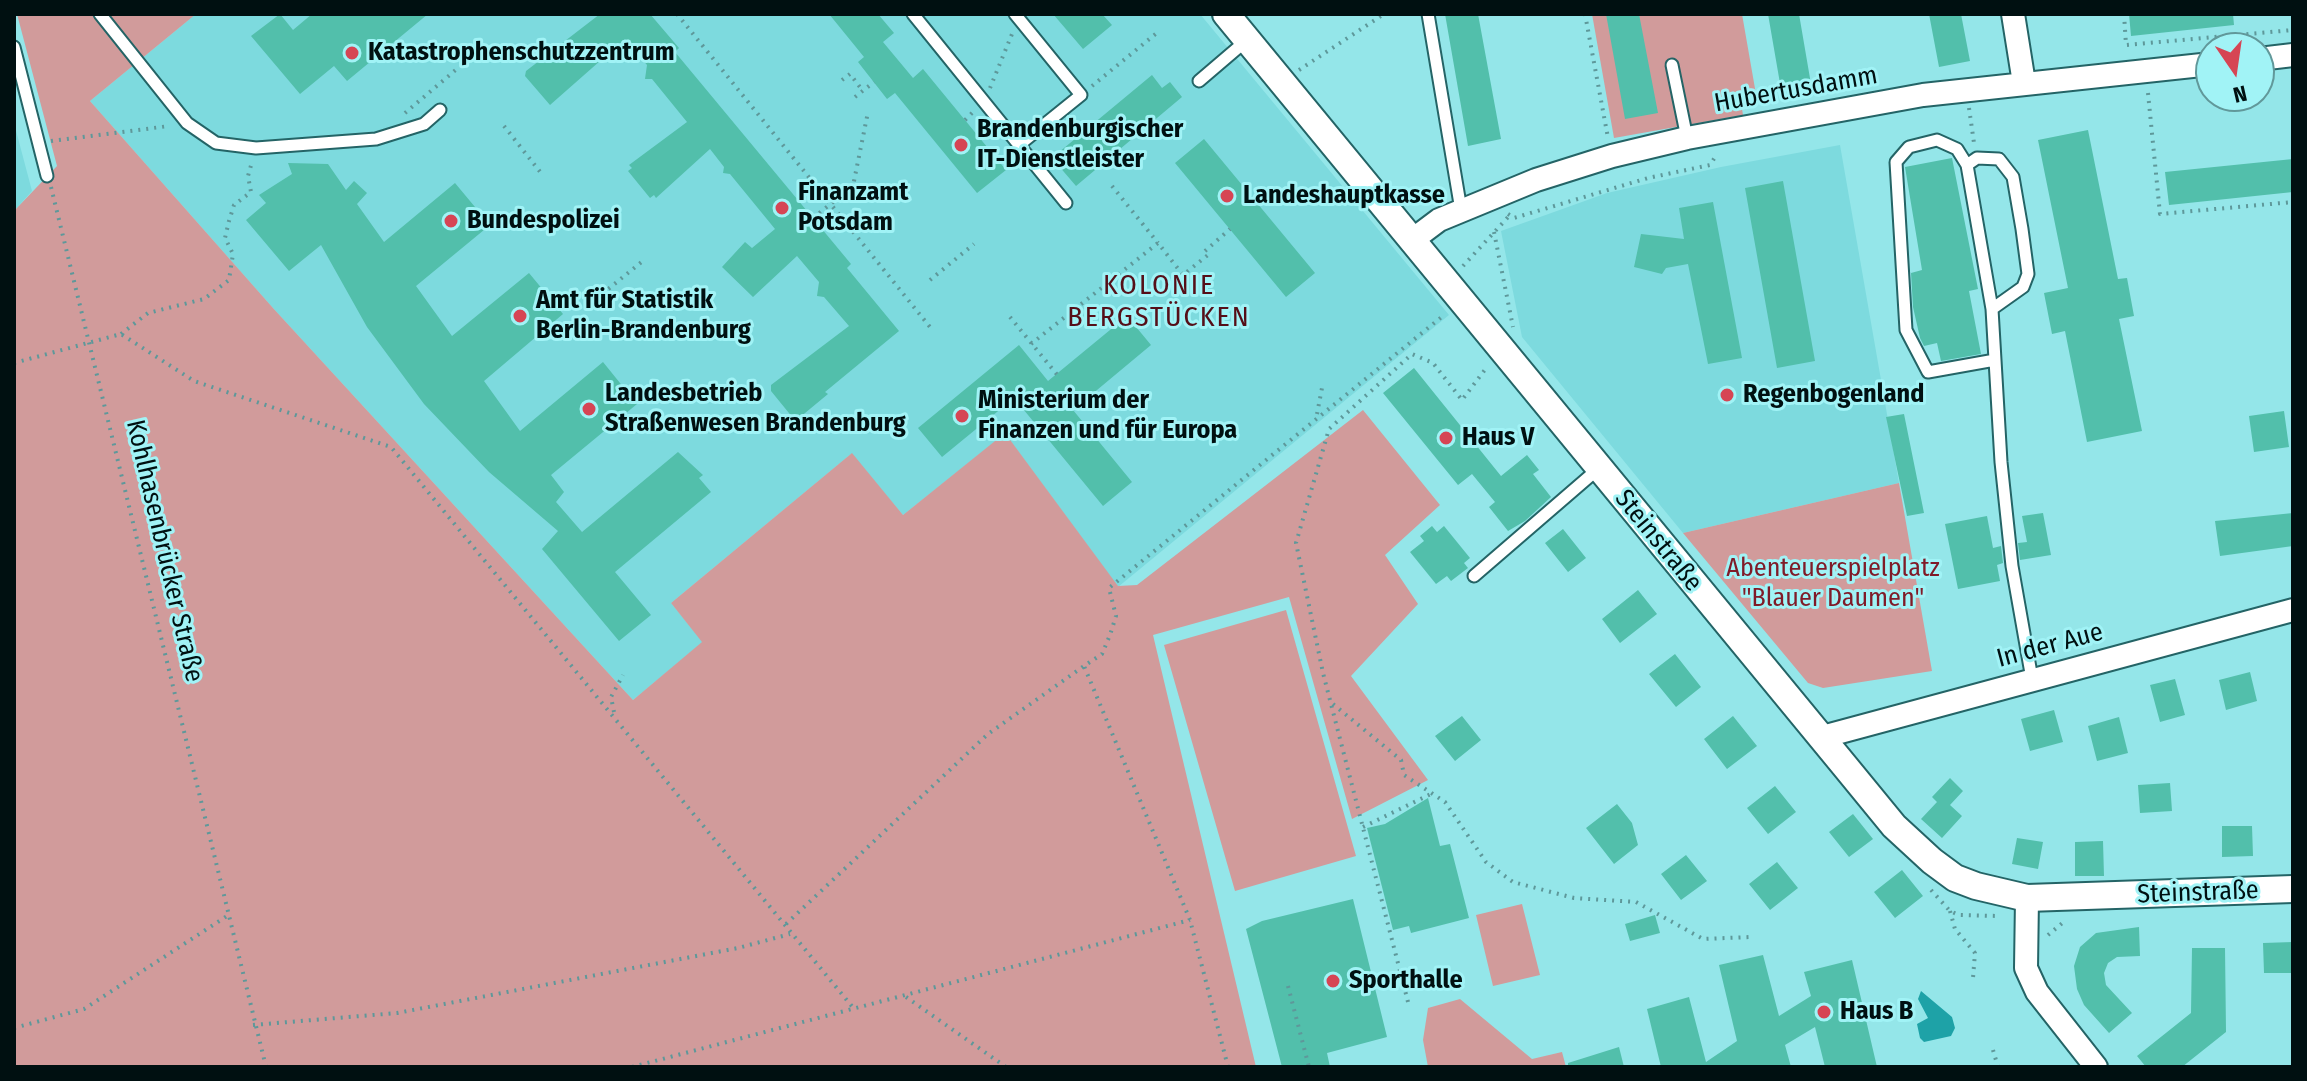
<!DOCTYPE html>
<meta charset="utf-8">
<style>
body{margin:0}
#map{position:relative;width:2307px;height:1081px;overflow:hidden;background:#94e6e9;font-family:"Fira Sans Condensed",sans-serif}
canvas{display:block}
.frame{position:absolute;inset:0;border:16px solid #001011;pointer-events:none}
.north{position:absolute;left:2195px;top:32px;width:80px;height:80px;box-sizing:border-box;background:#a1f3f6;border:2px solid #61989a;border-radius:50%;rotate:167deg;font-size:22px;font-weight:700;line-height:32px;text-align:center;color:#001011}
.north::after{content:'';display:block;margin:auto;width:28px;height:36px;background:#d64554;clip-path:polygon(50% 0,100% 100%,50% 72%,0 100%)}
</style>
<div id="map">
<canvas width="2307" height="1081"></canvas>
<div class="frame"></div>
<div class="north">N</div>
</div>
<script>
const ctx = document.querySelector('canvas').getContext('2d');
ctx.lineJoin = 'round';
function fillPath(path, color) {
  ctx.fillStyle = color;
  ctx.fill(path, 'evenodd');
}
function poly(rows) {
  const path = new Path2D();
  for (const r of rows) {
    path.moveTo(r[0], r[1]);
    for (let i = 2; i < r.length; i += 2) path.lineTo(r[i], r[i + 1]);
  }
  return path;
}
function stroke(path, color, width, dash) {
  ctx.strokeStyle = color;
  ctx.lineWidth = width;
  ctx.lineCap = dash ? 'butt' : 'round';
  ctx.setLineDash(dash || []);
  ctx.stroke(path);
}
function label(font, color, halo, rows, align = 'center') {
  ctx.font = font + ' "Fira Sans Condensed",sans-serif';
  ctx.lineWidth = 6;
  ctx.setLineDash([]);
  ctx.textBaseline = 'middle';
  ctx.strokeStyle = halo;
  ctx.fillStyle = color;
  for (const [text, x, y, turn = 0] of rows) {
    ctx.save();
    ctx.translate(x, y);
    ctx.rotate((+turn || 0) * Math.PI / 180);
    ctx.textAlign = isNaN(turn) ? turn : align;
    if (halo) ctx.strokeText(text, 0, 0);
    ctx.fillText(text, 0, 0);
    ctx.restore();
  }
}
const built = poly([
 [196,14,1200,14,1449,315,1118,587,1005,434,903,515,851,454,671,603,703,642,633,700,273,308,90,101],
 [14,123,32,191,14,211],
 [1840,145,1899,483,1683,533,1522,337,1501,231,1607,193,1721,167]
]);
const green = poly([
 [17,14,196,14,90,101,273,308,633,700,702,642,671,603,852,453,903,515,1005,433,1118,586,1137,585,1363,410,1440,505,1385,555,1418,604,1351,676,1428,780,1352,819,1289,597,1153,635,1256,1067,14,1067,14,211,57,166],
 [1592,14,1742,14,1757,100,1741,103,1743,115,1614,138],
 [1899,483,1932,671,1823,688,1808,683,1683,533],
 [1286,610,1356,856,1235,891,1164,645],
 [1522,904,1540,975,1493,986,1476,915],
 [1460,999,1532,1059,1562,1052,1566,1067,1428,1067,1423,1040,1428,1008]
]);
const water = poly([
 [1921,991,1952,1017,1955,1028,1951,1036,1924,1042,1920,1038,1917,1024,1928,1018,1918,999]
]);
const building = poly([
 [280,14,293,30,312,14,428,14,347,81,334,66,300,94,251,36],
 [600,14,650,14,679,48,675,52,851,264,847,268,899,331,825,392,828,394,799,418,793,418,771,391,771,385,849,326,824,297,817,296,819,282,797,256,753,297,722,267,745,242,752,248,775,229,730,174,723,173,724,167,710,149,656,198,654,195,650,198,628,171,632,168,629,165,687,122,652,79,645,79,647,65,625,39,550,105,525,76,526,71],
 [829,14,878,14,894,33,883,42,913,78,923,69,1006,170,977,193,895,93,887,99,858,62,864,57],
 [1053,14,1102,14,1112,25,1083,49],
 [1445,14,1478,14,1501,139,1468,146],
 [1606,14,1639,14,1658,113,1625,119],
 [1768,14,1799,14,1812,90,1782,95],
 [1929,14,1961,14,1970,61,1939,67],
 [2129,14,2233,14,2234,25,2131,36],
 [1152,75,1162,88,1170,82,1182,97,1076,186,1052,158],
 [2088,130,2118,279,2127,278,2134,316,2119,319,2142,431,2087,442,2065,331,2052,334,2044,293,2068,288,2038,140],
 [1204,139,1315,273,1286,297,1175,163],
 [1952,158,1978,289,1969,291,1981,354,1941,361,1937,343,1924,346,1920,338,1913,307,1911,273,1922,270,1905,167],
 [2293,159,2293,192,2169,205,2165,172],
 [288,163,328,164,346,190,354,181,367,193,357,204,384,242,455,183,490,225,416,286,452,336,529,273,563,314,484,381,520,431,603,362,637,404,551,475,564,492,556,502,582,532,678,452,703,475,699,478,711,492,615,572,651,615,619,641,542,549,558,531,489,472,424,404,367,327,321,245,289,271,246,220,266,203,259,195,292,174],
 [1783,181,1815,361,1777,368,1745,188],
 [1713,202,1742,358,1708,364,1688,264,1666,268,1662,274,1634,267,1641,234,1684,239,1679,208],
 [1127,316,1151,345,1073,410,1132,482,1103,506,1014,398,942,457,918,428,1019,345,1048,381],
 [1414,368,1501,476,1527,455,1539,470,1533,474,1551,497,1525,521,1508,531,1489,507,1495,502,1472,474,1458,485,1383,393],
 [2284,411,2289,447,2254,452,2249,416],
 [1904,414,1924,513,1907,516,1886,417],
 [2043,513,2051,555,2020,560,2018,543,2027,542,2022,516],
 [2293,513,2293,546,2220,556,2215,521],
 [1987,516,1993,548,2001,546,2003,563,1997,565,2000,581,1958,589,1945,524],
 [1432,526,1437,532,1444,526,1470,558,1464,563,1468,568,1451,581,1447,576,1436,584,1410,552,1424,541,1420,536],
 [1563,529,1586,558,1568,572,1545,543],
 [1638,590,1657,614,1620,643,1602,619],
 [1675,654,1701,687,1676,707,1649,674],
 [2250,672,2257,701,2226,710,2219,680],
 [2175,679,2185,715,2160,722,2150,685],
 [2054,710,2063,742,2030,751,2021,719],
 [1462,716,1481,740,1455,761,1435,736],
 [1733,716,1757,746,1727,769,1704,739],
 [2119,717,2128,753,2097,761,2088,726],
 [1950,778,1963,791,1950,805,1962,816,1942,838,1921,819,1937,802,1932,797],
 [2170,783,2172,811,2140,813,2138,785],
 [1775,786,1796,812,1768,834,1747,808],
 [1428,798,1440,846,1450,844,1469,918,1411,933,1409,926,1393,930,1367,828,1385,824],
 [1617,804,1632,823,1638,845,1614,864,1586,828],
 [1853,814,1873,839,1849,857,1829,832],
 [2222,826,2252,826,2253,856,2222,857],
 [2017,838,2043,842,2038,869,2012,864],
 [2103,841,2104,876,2075,876,2075,842],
 [1686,855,1707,881,1681,900,1661,874],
 [1777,862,1798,888,1770,910,1749,884],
 [1902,870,1923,896,1895,918,1874,892],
 [1353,899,1387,1037,1327,1053,1330,1067,1282,1067,1246,929,1262,921],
 [1655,915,1660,933,1630,941,1625,924],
 [2139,927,2140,956,2117,957,2108,963,2104,973,2106,985,2132,1013,2109,1033,2084,1005,2077,989,2074,966,2080,947,2096,933],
 [2293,942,2293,973,2264,973,2263,943],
 [2192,948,2225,948,2226,1032,2182,1067,2146,1067,2137,1056,2191,1013],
 [1763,955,1779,1016,1811,996,1804,972,1852,960,1877,1067,1825,1067,1815,1027,1785,1045,1791,1067,1661,1067,1647,1009,1689,997,1706,1062,1737,1041,1719,965],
 [1619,1047,1624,1067,1568,1067,1568,1063]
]);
const path = poly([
 [677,14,930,327],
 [1585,14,1608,138],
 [2124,14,2126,45,2293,30],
 [1299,70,1384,14],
 [842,80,850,74,863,91],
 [1092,86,1158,32],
 [990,88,1012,34],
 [2148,93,2160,214,2293,202],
 [855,97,874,82],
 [1969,108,1974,143],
 [405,113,458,68],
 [965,120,974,111],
 [504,126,541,173],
 [51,141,169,126],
 [1112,186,1158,243],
 [51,187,266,1067],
 [1508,214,1514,218,1648,178,1710,165,1717,154],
 [813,218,853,186,868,112],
 [1494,232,1513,327],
 [1205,251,1230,229],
 [1463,266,1510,215],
 [930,280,974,244],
 [596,299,644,260],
 [1010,317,1059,377],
 [121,334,148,313,204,299,229,280,233,254,225,238,229,221,234,205,251,192,248,176,252,162],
 [1031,344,1158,243,1183,275,1208,255],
 [14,363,121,334,194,381,391,447,855,1010],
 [1317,414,1322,388],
 [1333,704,1401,760,1404,775,1445,802,1486,862,1513,882,1574,898,1636,902,1703,939,1750,937],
 [614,712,611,697,623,675],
 [1363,827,1433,793],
 [1931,890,1950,911,1959,915,1999,916],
 [1950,911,1955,929,1975,953,1973,978],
 [786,924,988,734,1084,666],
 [2048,935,2066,920],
 [1288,986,1309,1067],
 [906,997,1006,1067],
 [1408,1002,1323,673,1296,543,1329,429,1412,354,1433,363,1462,400,1487,367],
 [253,1025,397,1013,738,948,790,934],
 [14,1028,84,1009,227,916],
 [1993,1050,1998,1067],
 [632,1067,1190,920],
 [1228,1067,1190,920,1084,666,1102,654,1110,635,1116,616,1109,588,1444,315]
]);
const service = poly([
 [100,14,187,123,216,143,256,148,376,139,424,124,440,110],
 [913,14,1019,145],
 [1015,14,1081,95,1019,145,1066,203],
 [1428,14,1461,210],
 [14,47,47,176],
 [1672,65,1687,138],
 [1199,81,1247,40],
 [1967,165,1977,158,1999,159,2013,177,2022,229,2028,274,2023,287,1992,309],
 [1995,360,1928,372,1906,330,1896,162,1909,147,1937,140,1957,149,1967,165,1992,309,2001,462,2012,566,2032,679],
 [1474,576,1598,469]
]);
const minor = poly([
 [2013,14,2024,83],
 [2259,59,2293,55],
 [1411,241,1439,220,1536,180,1612,156,1687,138,1923,95,2211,64],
 [1822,737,2293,610],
 [2027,898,2026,968,2037,992,2096,1067]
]);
const tertiary = poly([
 [1226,14,1844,765,1894,826,1932,861,1955,878,1976,886,2027,898,2293,889]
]);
const markers = [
 [352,53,8,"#d64554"],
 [961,145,8,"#d64554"],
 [1227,196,8,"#d64554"],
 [782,208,8,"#d64554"],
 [451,221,8,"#d64554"],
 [520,316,8,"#d64554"],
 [1727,395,8,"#d64554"],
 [589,409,8,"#d64554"],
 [962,416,8,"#d64554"],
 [1446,438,8,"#d64554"],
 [1333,981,8,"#d64554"],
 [1824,1012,8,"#d64554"]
];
const poiNames = [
 ["Katastrophenschutzzentrum",368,53],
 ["Brandenburgischer",977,130],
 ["IT-Dienstleister",977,160],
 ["Finanzamt",798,193],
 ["Potsdam",798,223],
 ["Landeshauptkasse",1243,196],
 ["Bundespolizei",467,221],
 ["Amt für Statistik",536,301],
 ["Berlin-Brandenburg",536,331],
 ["Landesbetrieb",605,394],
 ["Straßenwesen Brandenburg",605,424],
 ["Regenbogenland",1743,395],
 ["Ministerium der",978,401],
 ["Finanzen und für Europa",978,431],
 ["Haus V",1462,438],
 ["Sporthalle",1349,981],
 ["Haus B",1840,1012]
];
const streetNames = [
 ["Hubertusdamm",1796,90,-10],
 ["Steinstraße",1658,541,51],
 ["Kohlhasenbrücker Straße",164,551,77],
 ["In der Aue",2050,646,-15],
 ["Steinstraße",2198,893,-2]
];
const parkNames = [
 ["Abenteuerspielplatz",1833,569],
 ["\"Blauer Daumen\"",1833,599]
];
const neighbourhoodNames = [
 ["KOLONIE",1159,286],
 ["BERGSTÜCKEN",1159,318]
];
fillPath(built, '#7ddade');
fillPath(green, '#d19b9b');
fillPath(water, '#1ea2a7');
fillPath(building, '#52bfab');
stroke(service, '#246466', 15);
stroke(minor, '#246466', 26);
stroke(tertiary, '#246466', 30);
stroke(path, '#5e989a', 4, [2, 6]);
stroke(service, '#fff', 11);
stroke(minor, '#fff', 22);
stroke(tertiary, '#fff', 26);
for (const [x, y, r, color] of markers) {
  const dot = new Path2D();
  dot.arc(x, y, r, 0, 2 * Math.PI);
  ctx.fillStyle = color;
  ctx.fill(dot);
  stroke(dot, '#a1f3f6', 3);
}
label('bold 26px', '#001011', '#a1f3f6', poiNames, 'left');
label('26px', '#001011', '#a1f3f6', streetNames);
label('26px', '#801b28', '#a1f3f6', parkNames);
ctx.letterSpacing = '2px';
label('28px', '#550f18', '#a1f3f6', neighbourhoodNames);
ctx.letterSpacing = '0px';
</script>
